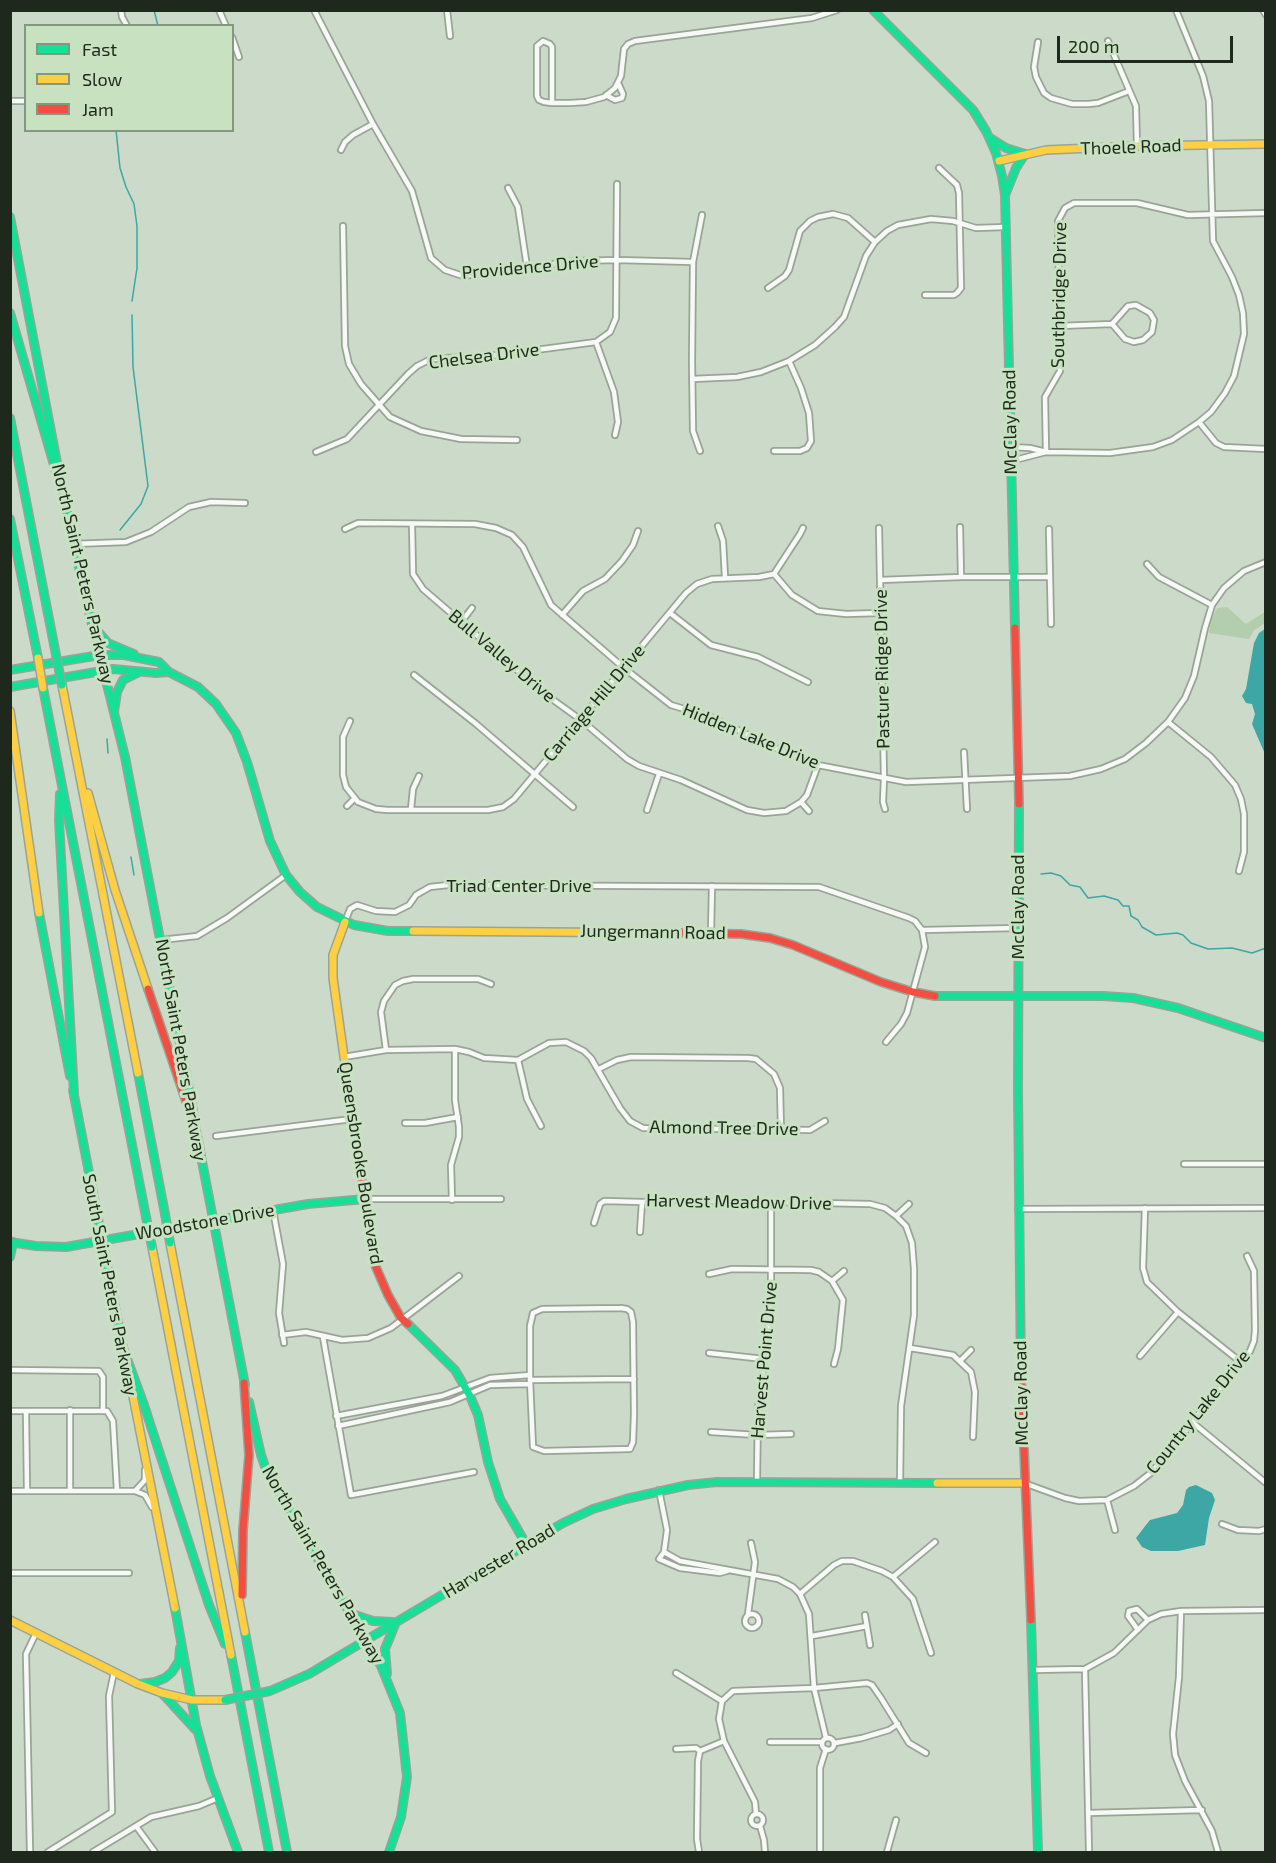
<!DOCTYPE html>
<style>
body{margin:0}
#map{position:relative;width:1276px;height:1863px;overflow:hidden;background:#ccdac9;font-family:"Exo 2",sans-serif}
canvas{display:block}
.frame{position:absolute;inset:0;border:12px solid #1e281c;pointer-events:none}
.legend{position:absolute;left:24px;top:24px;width:210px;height:108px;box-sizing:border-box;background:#c8e2c1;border:2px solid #84987f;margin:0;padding:8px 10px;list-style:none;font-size:18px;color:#1e281c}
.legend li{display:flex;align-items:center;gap:12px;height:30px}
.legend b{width:30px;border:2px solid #84987f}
.scale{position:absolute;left:1057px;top:36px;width:176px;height:27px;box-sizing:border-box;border:3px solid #1e281c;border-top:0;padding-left:8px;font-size:18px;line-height:21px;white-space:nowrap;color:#1e281c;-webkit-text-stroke:4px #c8e2c1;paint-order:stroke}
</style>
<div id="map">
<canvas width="1276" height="1863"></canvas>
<div class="frame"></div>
<ul class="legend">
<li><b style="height:8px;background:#16e098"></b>Fast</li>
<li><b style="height:8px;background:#ffcf43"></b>Slow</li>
<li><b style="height:8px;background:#f24e42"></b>Jam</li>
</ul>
<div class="scale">200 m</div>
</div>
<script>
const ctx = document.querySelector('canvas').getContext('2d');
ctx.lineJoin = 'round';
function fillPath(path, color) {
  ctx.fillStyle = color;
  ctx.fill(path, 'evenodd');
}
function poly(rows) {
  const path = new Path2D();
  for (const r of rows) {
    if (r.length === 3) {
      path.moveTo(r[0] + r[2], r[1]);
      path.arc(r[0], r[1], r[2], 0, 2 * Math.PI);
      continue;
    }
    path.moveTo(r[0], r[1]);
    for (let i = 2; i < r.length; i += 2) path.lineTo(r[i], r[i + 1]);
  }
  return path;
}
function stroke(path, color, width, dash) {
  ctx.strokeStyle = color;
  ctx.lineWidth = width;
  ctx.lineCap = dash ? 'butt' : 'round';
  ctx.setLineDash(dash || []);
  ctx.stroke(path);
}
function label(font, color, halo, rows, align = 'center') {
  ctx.font = font + ' "Exo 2",sans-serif';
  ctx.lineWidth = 6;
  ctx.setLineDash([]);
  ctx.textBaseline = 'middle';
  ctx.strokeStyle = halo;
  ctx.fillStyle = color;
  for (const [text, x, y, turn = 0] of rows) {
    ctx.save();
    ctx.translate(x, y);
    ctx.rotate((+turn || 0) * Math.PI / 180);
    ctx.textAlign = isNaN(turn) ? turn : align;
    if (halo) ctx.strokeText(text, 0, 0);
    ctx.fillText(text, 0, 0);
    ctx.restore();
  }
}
const green = poly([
 [1265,604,1265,623,1254,630,1249,639,1209,633,1211,621,1217,608,1227,607,1246,624,1265,612]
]);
const water = poly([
 [1265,629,1265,754,1252,724,1255,714,1252,704,1246,703,1242,696,1246,689,1254,643,1259,633],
 [1196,1485,1212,1493,1215,1500,1209,1518,1205,1545,1178,1551,1151,1551,1142,1547,1136,1538,1146,1525,1150,1520,1177,1513,1183,1505,1186,1490,1189,1487]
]);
const stream = poly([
 [154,10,158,26],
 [116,130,120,168,126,187,134,204,137,226,137,268,132,301],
 [120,530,141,504,148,486,133,367,132,315],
 [107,739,108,753],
 [131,857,134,875],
 [1041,874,1051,873,1061,876,1070,885,1080,887,1088,898,1104,896,1118,900,1123,906,1129,906,1131,916,1138,920,1142,927,1156,935,1177,933,1183,935,1191,943,1208,949,1232,948,1252,953,1266,948]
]);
const street = poly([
 [121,10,122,17,127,26],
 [219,10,226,26],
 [314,10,373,124,412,191,431,258,445,270,463,276,576,261,617,260,693,262],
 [447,10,450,36],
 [1263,10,1266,15],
 [232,37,239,57],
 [1108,41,1136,106,1137,146],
 [1038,42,1034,67,1036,77,1044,93,1051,98,1072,104,1088,104,1098,103,1129,91],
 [606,95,615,100,622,98,623,94,618,83],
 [10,101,26,101],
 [552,103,552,47,550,44,543,41,537,46,537,96,539,100,544,102,552,103,570,103,586,102,604,97,615,88,621,76,624,49,628,44,635,41,812,18,837,10],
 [341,150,345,142,353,135,373,124],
 [508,188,518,207,527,267],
 [343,226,345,346,349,364,361,384,390,417,421,431,461,439,517,440],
 [768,288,785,276,789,270,800,231,810,221,818,217,833,214,848,218,875,242],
 [925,295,954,295,957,293,961,288,959,193,957,185,939,168],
 [1059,326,1112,324,1128,306,1136,305,1150,313,1154,320,1152,332,1143,340,1134,342,1125,339,1112,324],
 [596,342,614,392,618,422,615,435],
 [692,379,737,377,761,372,789,361,815,345,835,327,844,317,866,256,875,242,887,231,898,225,931,219,953,221,976,228,1006,227],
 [1199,422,1216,443,1224,447,1266,449],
 [1011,447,1030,448,1046,452,1110,453,1153,447,1172,440,1199,422,1211,412,1225,393,1234,376,1244,334,1243,313,1239,295,1232,277,1213,241,1209,101,1203,76,1176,10],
 [700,451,693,431,692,361,693,262,702,215],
 [774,451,800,451,807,448,811,441,809,413,801,388,789,361],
 [316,452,347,439,408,374,417,366,431,359,498,355,596,342,610,332,616,318,617,184],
 [1046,452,1045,397,1060,371,1058,221,1065,208,1074,203,1137,203,1188,215,1266,213],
 [1011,461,1046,452],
 [412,525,413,574,423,589,545,694,581,720,627,759,639,766,681,780,747,810,764,813,786,811,801,802,807,795,818,765],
 [718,526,723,541,725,577],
 [960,527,961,577],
 [879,528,884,778,883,802,885,809],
 [345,529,358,523,475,524,496,528,512,535,523,547,551,605,624,668,671,705,711,717,788,754,818,765,906,782,1070,776,1101,769,1125,759,1146,743,1168,722,1185,698,1194,676,1205,628,1212,605,1224,588,1244,571,1266,562],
 [1049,529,1051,624],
 [73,544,126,542,151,532,189,507,211,502,245,503],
 [1147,564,1159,577,1212,605],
 [774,574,792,595,818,611,846,614,880,613],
 [880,580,961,577,1050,577],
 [670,613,711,645,758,657,808,682],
 [562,615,583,591,605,579,622,561,633,545,638,531],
 [462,621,472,608],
 [414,675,475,723,573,807],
 [350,721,343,737,343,775,346,787,358,802,376,809,388,810,488,810,503,807,514,799,686,593,697,584,712,579,759,577,774,574,800,534,803,528],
 [1168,722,1211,757,1235,785,1241,799,1244,814,1244,852,1239,871],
 [964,752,967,809],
 [801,802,809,811],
 [347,806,355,798],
 [411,809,413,789,419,776],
 [647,810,659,774],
 [345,922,350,909,357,905,376,911,395,912,409,905,416,895,430,887,448,885,819,887,909,918,915,921,922,930,925,947,907,1013,901,1024,886,1042],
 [922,930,1019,928],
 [711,932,712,886],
 [161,940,197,936,227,918,286,875],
 [386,1050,381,1012,384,1001,395,985,403,981,413,979,478,979,491,984],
 [344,1057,386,1050,455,1049,469,1052,484,1058,518,1060,549,1043,566,1042,584,1051,591,1058,620,1108,630,1121,643,1128,810,1130,825,1121],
 [518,1060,527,1099,541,1126],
 [599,1069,617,1060,631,1057,748,1058,756,1059,774,1074,780,1088,781,1130],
 [405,1123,425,1123,458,1117],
 [216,1136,352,1119],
 [1184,1164,1266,1164],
 [365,1199,501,1199],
 [452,1200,451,1165,459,1137,459,1127,455,1100,455,1049],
 [1145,1208,1143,1268,1147,1282,1178,1312,1242,1363],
 [1018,1209,1266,1208],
 [273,1210,283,1264,279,1313,284,1343],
 [896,1216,909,1204],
 [594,1223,600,1204,604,1201,642,1202,674,1200,870,1204,885,1208,896,1216,906,1226,912,1243,914,1269,914,1315,901,1406,900,1483],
 [640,1232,642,1202],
 [709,1274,732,1269,811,1270,819,1272,832,1281,843,1300,838,1349,834,1364],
 [832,1281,844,1271],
 [621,1308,627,1309,631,1312,633,1322,634,1414,633,1442,630,1449,544,1451,533,1447,530,1380,530,1326,533,1313,542,1309,621,1308],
 [282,1335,306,1332,342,1340,368,1338,391,1328,459,1276],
 [323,1337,351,1495,474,1472],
 [910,1348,953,1355,971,1372,975,1392,973,1437],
 [709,1353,764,1359],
 [1140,1356,1178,1312],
 [961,1360,971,1350],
 [10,1370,99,1371,103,1377,103,1410],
 [530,1380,634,1379],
 [10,1411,107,1411,113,1421,117,1491],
 [26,1411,27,1491],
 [336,1416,442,1396,490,1378,530,1375],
 [1192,1422,1266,1483],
 [338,1426,450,1402,490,1385,530,1384],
 [711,1432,756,1435,791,1434],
 [757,1481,758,1409,771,1304,771,1202],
 [1024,1483,1065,1498,1079,1501,1107,1500,1134,1486,1152,1472,1250,1351,1254,1341,1255,1330,1254,1271,1247,1256],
 [659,1490,667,1530,664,1552,659,1559,680,1568,720,1573,727,1571],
 [10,1491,135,1491,145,1495,152,1507],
 [70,1491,70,1410],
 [135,1491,145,1480,145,1470],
 [1107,1500,1115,1530],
 [1222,1524,1238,1530,1259,1531,1266,1529],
 [664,1552,680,1561,778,1579,793,1587,800,1594,809,1614,814,1688,826,1738],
 [10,1573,129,1573],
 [893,1577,935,1542],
 [800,1594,834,1565,842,1561,853,1561,882,1571,893,1577,913,1599,931,1653],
 [1181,1611,1179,1677,1173,1734,1175,1755,1185,1781,1212,1831,1218,1852],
 [752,1621,7],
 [748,1614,755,1562,751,1543],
 [865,1615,870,1645],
 [1138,1630,1128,1616,1129,1611,1137,1609,1148,1620],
 [812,1636,867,1626],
 [1085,1669,1089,1852],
 [1033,1670,1085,1669,1114,1653,1148,1620,1161,1614,1181,1611,1266,1610],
 [676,1673,722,1701],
 [828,1744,6],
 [770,1742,822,1742],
 [835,1743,862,1738,889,1730,898,1724],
 [676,1749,696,1748,700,1751],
 [1088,1813,1202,1810],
 [757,1820,6],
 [756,1814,755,1802,724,1741,719,1719,722,1701,733,1691,814,1688,867,1683,872,1685,881,1698,909,1743,926,1753],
 [136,1826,155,1852],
 [760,1826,764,1840,765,1852],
 [30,1852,26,1654,36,1633],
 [48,1852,112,1812,109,1696,114,1672],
 [93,1852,151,1817,199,1806,218,1798],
 [699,1852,697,1839,698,1761,700,1751,724,1741],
 [820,1852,820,1768,826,1749],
 [887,1852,896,1820]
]);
const fast = poly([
 [873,10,973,110,986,131,996,153,1002,176,1005,195,1015,628],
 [990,138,1006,148,1025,154],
 [1006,193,1016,168,1025,154],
 [10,217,58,468],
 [10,313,61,489],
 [10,418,56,655],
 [61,485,88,608,125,757,193,1111],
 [10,519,38,658],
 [93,626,108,643,134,654],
 [10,670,100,655,124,655,159,662,169,672,198,687,216,704,236,733,247,762,270,841,286,875,300,892,317,907,354,925,388,931,413,931],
 [10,687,113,669,156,673,169,672],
 [43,688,146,1217],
 [114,712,117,692,123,680,139,672],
 [60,794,59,821,74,1094],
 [1019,804,1018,1090,1021,1376],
 [39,913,70,1076],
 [935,996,1103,996,1133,998,1178,1008,1266,1038],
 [138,1073,165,1214],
 [73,1090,124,1353],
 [195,1125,245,1385],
 [10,1242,36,1246,66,1247,308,1204,365,1199],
 [10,1257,13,1242],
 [408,1324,455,1370,470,1396,478,1415,488,1462,500,1499,526,1544],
 [123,1348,144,1405,209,1605,225,1644],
 [249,1402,261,1455,267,1472,381,1666,400,1713,407,1777,401,1817,389,1852],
 [175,1608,196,1725,210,1776,238,1852],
 [349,1613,373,1621,393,1622],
 [1031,1620,1038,1852],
 [245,1632,287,1852],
 [231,1655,269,1852],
 [387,1674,385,1649,396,1622],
 [140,1684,155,1682,165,1678,172,1672,179,1661,180,1648],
 [270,1691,309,1674,563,1523,593,1509,626,1499,688,1485,717,1482,937,1483],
 [162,1693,195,1729]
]);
const slow = poly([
 [999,161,1046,150,1137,146,1266,144],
 [62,685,138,1073],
 [10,711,39,913],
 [88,793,115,890,148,989],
 [345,922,333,955,333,978,355,1135],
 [413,931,678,933],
 [170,1243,245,1632],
 [152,1247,231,1655],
 [127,1366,175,1608],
 [937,1483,1024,1483],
 [10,1620,138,1684,162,1693,192,1700,225,1700]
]);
const jam = poly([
 [1015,628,1019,804],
 [678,933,741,934,770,938,793,945,881,982,913,992,935,996],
 [148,989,195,1128],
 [355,1135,375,1265,388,1295,401,1318,408,1324],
 [1021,1376,1031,1620],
 [242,1595,243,1530,249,1455,244,1383]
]);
const fastBridge = poly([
 [56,655,62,685],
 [165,1214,170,1243],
 [146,1217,152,1247],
 [225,1700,270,1691]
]);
const slowBridge = poly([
 [38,658,43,688]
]);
const streetNames = [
 ["Thoele Road",1131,147,-2],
 ["Providence Drive",530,267,-5],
 ["Southbridge Drive",1059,295,-89],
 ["Chelsea Drive",484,356,-7],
 ["McClay Road",1010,422,-91],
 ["North Saint Peters Parkway",83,574,77],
 ["Bull Valley Drive",502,656,40],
 ["Pasture Ridge Drive",882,669,-91],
 ["Carriage Hill Drive",594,703,-50],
 ["Hidden Lake Drive",751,736,22],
 ["Triad Center Drive",519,886],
 ["McClay Road",1018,907,-90],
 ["Jungermann Road",653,932,1],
 ["North Saint Peters Parkway",181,1050,80],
 ["Almond Tree Drive",724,1128,1],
 ["Queensbrooke Boulevard",361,1163,81],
 ["Harvest Meadow Drive",739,1202,1],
 ["Woodstone Drive",205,1222,-10],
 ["South Saint Peters Parkway",110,1285,79],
 ["Harvest Point Drive",764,1360,-85],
 ["McClay Road",1021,1393,-91],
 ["Country Lake Drive",1198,1412,-51],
 ["Harvester Road",499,1561,-31],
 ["North Saint Peters Parkway",323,1565,60]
];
fillPath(green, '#b3ceac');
fillPath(water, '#3da7a5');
stroke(stream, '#3da7a5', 1.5);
stroke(street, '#99a496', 8);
stroke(fast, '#99a496', 10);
stroke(slow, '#99a496', 10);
stroke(jam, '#99a496', 10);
stroke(street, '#f7f9f7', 4.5);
stroke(fast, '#16e098', 7);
stroke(slow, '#ffcf43', 7);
stroke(jam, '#f24e42', 7);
stroke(fastBridge, '#99a496', 10, []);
stroke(slowBridge, '#99a496', 10, []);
stroke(fastBridge, '#16e098', 7);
stroke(slowBridge, '#ffcf43', 7);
label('18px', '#1e281c', '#c8e2c1', streetNames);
</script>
